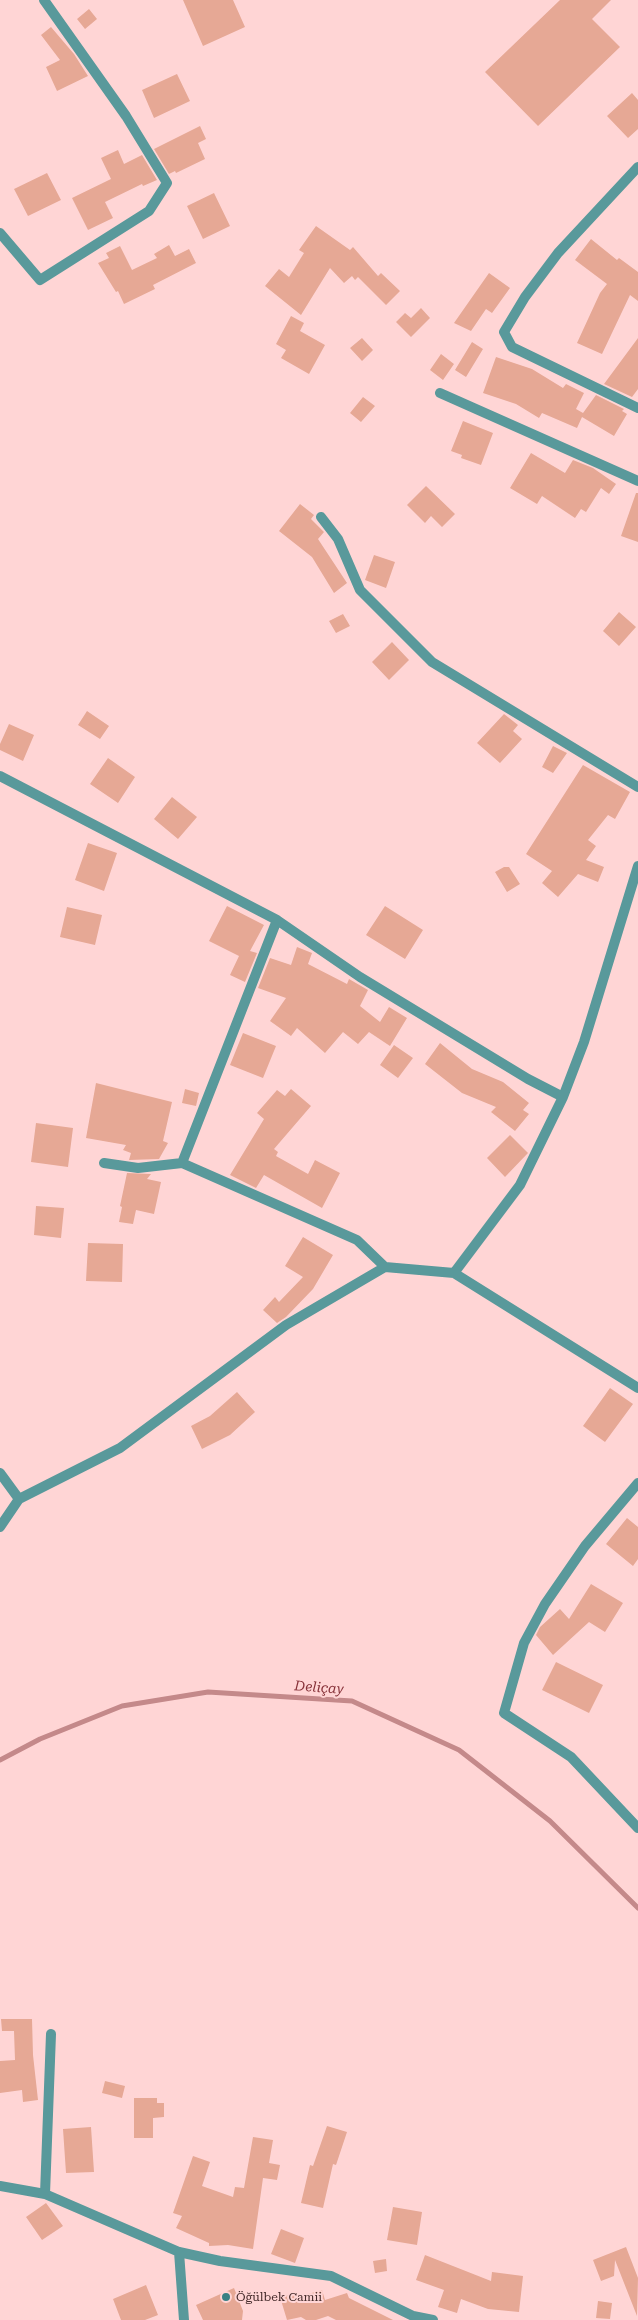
<!DOCTYPE html>
<meta charset="utf-8">
<style>
body{margin:0}
canvas{display:block;background:#ffd5d5}
</style>
<canvas width="638" height="2320"></canvas>
<script>
const ctx = document.querySelector('canvas').getContext('2d');
ctx.lineJoin = 'round';
function poly(rows) {
  const path = new Path2D();
  for (const r of rows) {
    path.moveTo(r[0], r[1]);
    for (let i = 2; i < r.length; i += 2) path.lineTo(r[i], r[i + 1]);
  }
  return path;
}
function stroke(path, color, width, dash) {
  ctx.strokeStyle = color;
  ctx.lineWidth = width;
  ctx.lineCap = dash ? 'butt' : 'round';
  ctx.setLineDash(dash || []);
  ctx.stroke(path);
}
function fillPath(path, color) {
  ctx.fillStyle = color;
  ctx.fill(path, 'evenodd');
}
function label(font, color, halo, rows, align = 'center') {
  ctx.font = font + ' "Roboto Serif",serif';
  ctx.lineWidth = 4;
  ctx.setLineDash([]);
  ctx.textBaseline = 'middle';
  ctx.strokeStyle = halo;
  ctx.fillStyle = color;
  for (const [text, x, y, turn = 0] of rows) {
    ctx.save();
    ctx.translate(x, y);
    ctx.rotate((+turn || 0) * Math.PI / 180);
    ctx.textAlign = isNaN(turn) ? turn : align;
    if (halo) ctx.strokeText(text, 0, 0);
    ctx.fillText(text, 0, 0);
    ctx.restore();
  }
}
const stream = poly([
 [0,1760,40,1739,122,1706,208,1692,352,1701,459,1750,550,1821,638,1908]
]);
const building = poly([
 [183,0,233,0,245,27,203,46],
 [560,0,611,0,592,19,620,47,538,126,485,72],
 [89,9,97,19,85,29,77,19],
 [51,27,74,54,88,76,57,91,46,67,60,60,41,35],
 [177,74,190,101,154,118,142,90],
 [632,93,638,100,638,129,628,138,607,116],
 [200,126,206,139,198,143,205,159,176,173,175,171,169,174,154,149],
 [118,150,124,164,142,155,157,180,143,186,142,184,105,202,113,218,88,230,72,198,111,179,101,158],
 [47,173,61,200,28,216,14,189],
 [214,193,230,226,203,239,187,206],
 [316,226,350,250,353,247,378,276,381,273,400,291,386,305,358,277,355,280,352,276,344,283,330,268,301,315,265,286,279,269,289,277,304,253,299,250],
 [591,239,617,260,619,258,638,272,638,301,630,295,602,354,577,343,600,293,607,284,575,260],
 [169,245,175,256,189,249,196,263,153,285,155,289,124,304,118,291,116,292,98,263,109,258,106,253,120,246,132,270,157,258,154,254],
 [489,273,510,288,492,313,486,309,471,331,454,323],
 [421,308,430,318,411,337,396,322,405,313,411,318],
 [291,316,304,323,300,331,325,345,309,374,281,358,286,350,276,344],
 [362,338,373,350,362,361,350,348],
 [638,338,638,389,632,397,604,384],
 [472,342,483,349,466,377,455,370],
 [441,354,454,364,443,380,430,370],
 [496,357,532,369,563,388,566,384,584,393,576,409,583,413,596,395,624,409,622,411,627,414,614,436,582,417,577,428,542,413,539,418,516,404,483,393],
 [363,397,375,406,361,422,350,413],
 [463,421,493,433,481,465,461,458,462,455,451,451],
 [531,453,565,473,573,460,593,468,616,484,609,494,601,488,586,512,581,509,575,518,542,496,537,504,510,488],
 [426,486,455,514,442,527,431,516,425,523,407,505],
 [636,493,638,493,638,542,621,536],
 [300,504,314,515,311,519,324,532,318,539,347,583,334,593,312,557,279,531],
 [374,555,395,562,386,588,365,580],
 [619,612,636,627,619,646,603,631],
 [343,614,350,626,336,633,329,621],
 [392,642,409,660,389,680,372,662],
 [87,711,109,726,100,739,78,725],
 [504,714,518,725,513,731,522,739,500,763,477,743],
 [9,724,34,735,23,761,0,750,0,744],
 [553,746,567,753,553,773,542,767],
 [108,758,135,777,118,803,90,784],
 [583,765,630,792,615,819,608,815,588,840,596,846,586,860,604,867,598,882,578,874,558,897,542,883,552,871,526,854],
 [172,797,197,817,178,839,154,819],
 [88,843,117,853,104,891,75,880],
 [504,867,509,867,520,884,507,892,495,872],
 [227,906,264,925,250,951,257,953,245,982,230,975,239,956,209,941],
 [385,906,423,930,405,959,366,935],
 [67,907,102,915,95,945,60,937],
 [297,947,312,953,308,964,347,984,349,979,368,990,360,1006,380,1022,389,1007,407,1018,390,1046,369,1032,358,1044,343,1032,325,1053,297,1028,291,1036,270,1021,286,998,258,988,270,958,291,965],
 [243,1033,276,1046,263,1078,230,1065],
 [440,1043,472,1069,503,1082,529,1103,523,1110,529,1114,515,1131,491,1112,496,1107,462,1093,425,1064],
 [394,1045,413,1058,398,1078,380,1065],
 [96,1083,172,1102,163,1141,168,1143,159,1159,129,1160,131,1153,123,1150,126,1145,86,1138],
 [185,1089,199,1093,196,1106,182,1103],
 [291,1089,311,1106,274,1149,278,1152,276,1156,308,1174,315,1160,340,1173,322,1208,264,1175,256,1188,230,1175,264,1119,257,1113,277,1090,285,1096],
 [36,1123,73,1128,68,1167,31,1162],
 [510,1135,528,1153,505,1177,487,1158],
 [127,1173,151,1174,147,1179,161,1182,154,1214,136,1210,133,1224,119,1222,122,1207,120,1206],
 [36,1206,64,1208,61,1238,34,1235],
 [303,1237,333,1255,313,1289,286,1317,277,1323,263,1310,275,1297,279,1302,303,1277,285,1266],
 [88,1243,123,1244,122,1282,86,1281],
 [610,1388,633,1404,605,1442,583,1426],
 [237,1392,255,1412,230,1435,202,1449,191,1426,210,1416],
 [627,1518,638,1527,638,1559,633,1566,606,1544],
 [591,1584,623,1603,605,1632,589,1622,553,1655,536,1635,540,1627,560,1609,569,1619],
 [556,1662,603,1685,589,1713,542,1690],
 [1,2019,32,2019,33,2055,38,2100,23,2102,22,2090,0,2093,0,2061,15,2060,14,2031,2,2031],
 [105,2081,125,2086,122,2098,102,2093],
 [134,2098,157,2098,157,2103,164,2103,164,2117,153,2118,153,2138,134,2138],
 [327,2126,347,2132,336,2165,333,2164,323,2208,301,2203,310,2165,313,2166],
 [91,2127,94,2172,66,2173,63,2129],
 [253,2137,273,2140,269,2163,280,2165,277,2180,263,2178,253,2249,228,2245,209,2246,209,2243,176,2228,182,2216,173,2213,193,2156,210,2162,202,2186,233,2197,235,2187,244,2188],
 [46,2203,63,2226,42,2240,26,2217],
 [393,2207,422,2212,417,2245,387,2240],
 [281,2229,304,2238,295,2263,271,2254],
 [626,2247,638,2278,637,2316,615,2260,614,2276,601,2281,593,2260],
 [425,2255,491,2281,492,2272,523,2276,519,2312,488,2309,461,2299,457,2313,438,2307,444,2290,416,2280],
 [386,2259,387,2271,375,2273,373,2261],
 [146,2285,158,2315,145,2320,121,2320,113,2299],
 [234,2288,243,2311,242,2320,203,2320,196,2305],
 [322,2290,325,2300,347,2293,349,2298,393,2320,336,2320,328,2316,316,2320,306,2320,301,2317,287,2320,280,2297,292,2294,298,2297],
 [598,2301,612,2303,610,2319,596,2318]
]);
const street = poly([
 [638,167,558,253,525,297,504,332,512,347,638,408],
 [0,233,40,280,149,211,167,183,126,116,44,0],
 [440,393,638,481],
 [321,517,338,539,360,590,432,662,638,787],
 [0,776,277,920,360,977,528,1079,563,1097],
 [104,1163,138,1168,182,1163,357,1240,385,1267,454,1273,638,1388],
 [182,1163,277,920],
 [454,1273,520,1185,563,1097,584,1042,638,866],
 [0,1473,19,1499],
 [638,1483,585,1546,545,1604,524,1643,504,1713,571,1757,638,1828],
 [0,1527,19,1499,120,1448,286,1325,385,1267],
 [0,2186,45,2194,179,2252,220,2261,331,2276,413,2316,433,2320],
 [45,2194,51,2034],
 [179,2252,184,2320]
]);
const markers = [
 [226,2297,5,"#398184"]
];
const poiNames = [
 ["Öğülbek Camii",236,2297]
];
const waterNames = [
 ["Deliçay",319,1688,4]
];
stroke(stream, '#c4898a', 5);
fillPath(building, '#e6a895');
stroke(street, '#59999b', 10);
for (const [x, y, r, color] of markers) {
  const dot = new Path2D();
  dot.arc(x, y, r, 0, 2 * Math.PI);
  ctx.fillStyle = color;
  ctx.fill(dot);
  stroke(dot, '#ffd5d5', 2);
}
label('12px', '#432929', '#ffd5d5', poiNames, 'left');
label('italic 14px', '#873239', '#ffd5d5', waterNames);
</script>
